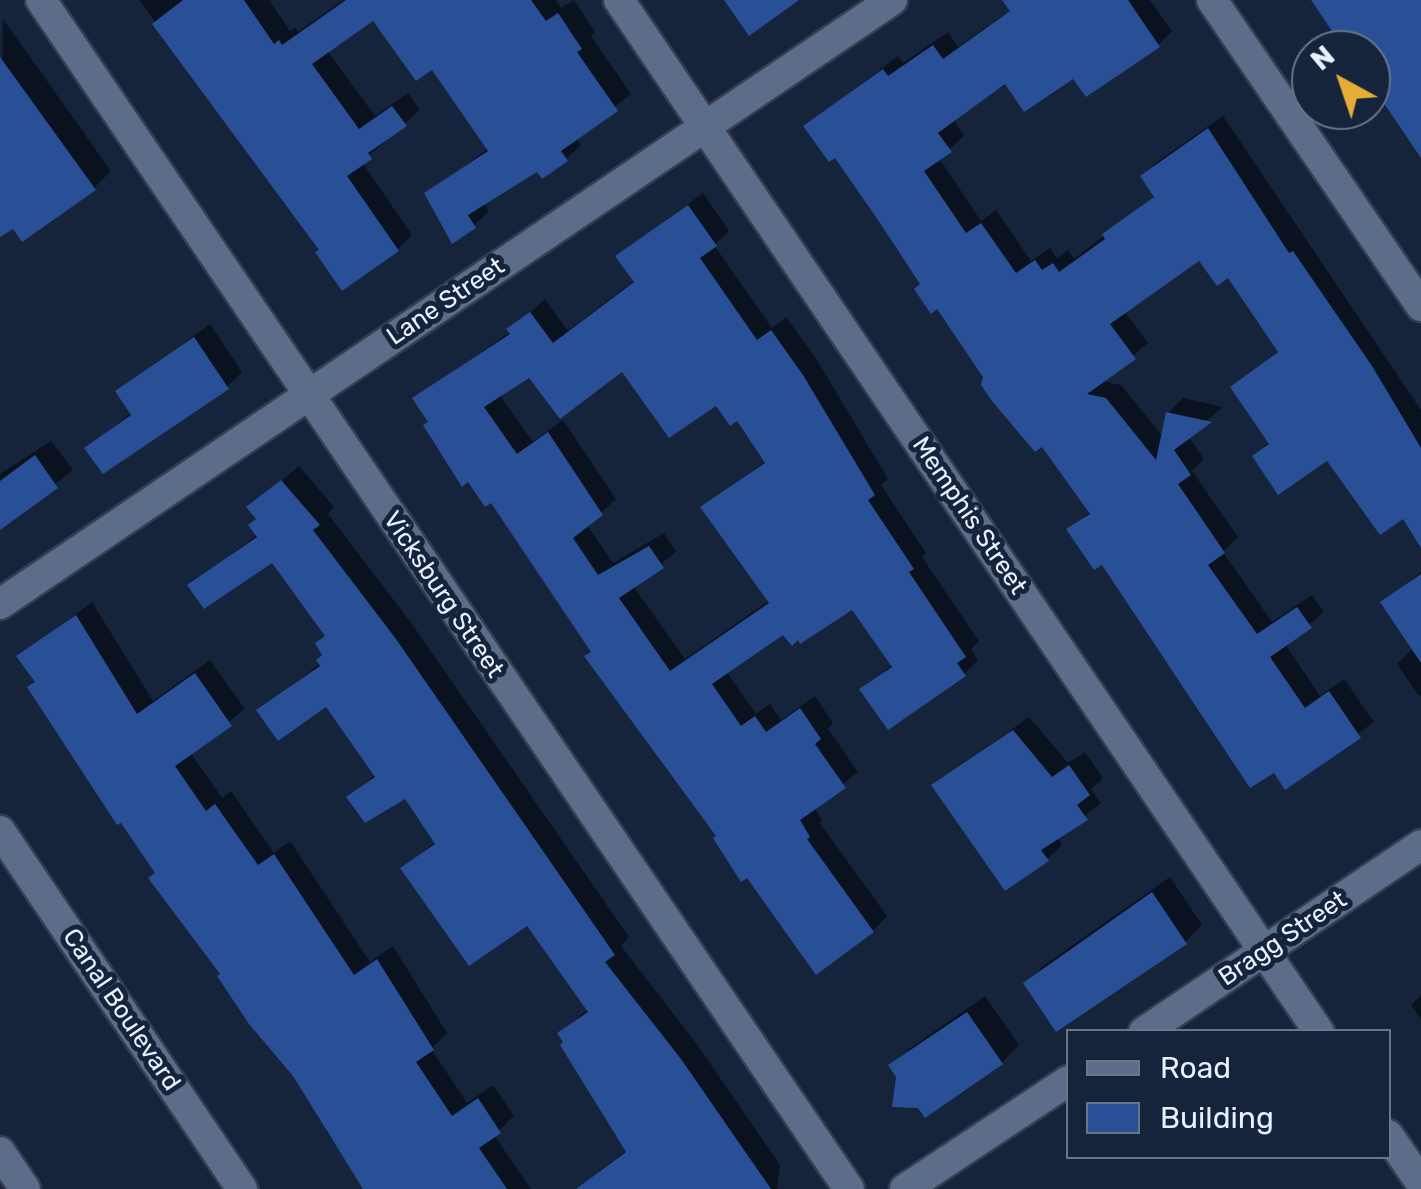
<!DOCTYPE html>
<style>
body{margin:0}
#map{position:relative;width:1421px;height:1189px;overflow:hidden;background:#15233b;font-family:Rubik,sans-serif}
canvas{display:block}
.legend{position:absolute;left:1066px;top:1029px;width:325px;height:130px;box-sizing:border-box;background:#15233b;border:2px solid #6a7589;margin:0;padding:12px 18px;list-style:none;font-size:30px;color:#e9f0fe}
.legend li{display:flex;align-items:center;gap:20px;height:50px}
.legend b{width:50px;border:2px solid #6a7589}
.north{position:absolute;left:1291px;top:30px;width:100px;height:100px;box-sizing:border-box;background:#15233b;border:2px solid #6a7589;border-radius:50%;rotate:320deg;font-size:28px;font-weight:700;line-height:40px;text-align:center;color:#e9f0fe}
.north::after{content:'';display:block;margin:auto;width:35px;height:45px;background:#e5ad36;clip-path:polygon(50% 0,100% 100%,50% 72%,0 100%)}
</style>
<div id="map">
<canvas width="1421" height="1189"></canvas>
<ul class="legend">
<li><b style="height:12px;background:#5c6d89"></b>Road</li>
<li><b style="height:28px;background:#295097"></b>Building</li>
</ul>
<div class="north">N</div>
</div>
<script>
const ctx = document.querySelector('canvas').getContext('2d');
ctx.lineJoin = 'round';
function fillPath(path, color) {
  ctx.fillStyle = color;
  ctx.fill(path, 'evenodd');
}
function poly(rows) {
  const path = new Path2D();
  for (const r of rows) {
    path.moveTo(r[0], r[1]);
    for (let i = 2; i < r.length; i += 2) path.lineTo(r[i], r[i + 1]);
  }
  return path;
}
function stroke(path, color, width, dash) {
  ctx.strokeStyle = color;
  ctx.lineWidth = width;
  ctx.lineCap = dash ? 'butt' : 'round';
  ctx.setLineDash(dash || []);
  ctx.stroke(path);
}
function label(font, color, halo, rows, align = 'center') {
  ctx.font = font + ' Rubik,sans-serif';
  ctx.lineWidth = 10;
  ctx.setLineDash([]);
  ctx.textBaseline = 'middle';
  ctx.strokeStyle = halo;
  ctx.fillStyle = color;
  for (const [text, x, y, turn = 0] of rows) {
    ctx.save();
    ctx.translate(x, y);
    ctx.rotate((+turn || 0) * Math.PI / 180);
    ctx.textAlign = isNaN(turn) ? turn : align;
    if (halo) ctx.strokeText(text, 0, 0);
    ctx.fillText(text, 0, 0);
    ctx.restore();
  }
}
const shadow = poly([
 [139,0,269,0,290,31,295,27,298,32,343,0,556,0,561,8,574,0,595,32,591,36,631,94,576,137,581,145,566,159,538,169,484,203,489,211,474,226,427,194,489,148,433,66,374,17,327,50,375,116,408,93,420,110,362,162,412,235,397,250,322,249],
 [1006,0,1150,0,1172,31,1158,45,1074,76,1005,80,953,119,964,136,939,158,981,221,996,210,1031,261,1050,248,1057,258,1068,250,1074,259,1156,195,1143,176,1157,162,1223,116,1421,410,1421,543,1404,516,1328,458,1255,456,1270,441,1233,387,1279,350,1229,274,1200,257,1124,311,1148,343,1102,381,1121,385,1163,437,1168,413,1183,398,1223,407,1188,436,1204,459,1192,471,1238,537,1223,552,1272,622,1312,595,1324,612,1285,644,1320,696,1344,679,1374,722,1286,786,1103,561,1070,530,1091,511,923,283,835,154,806,126,898,56,903,63,948,32,958,47,1012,9],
 [3,19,111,171,94,188,0,207],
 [703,193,729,231,714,245,772,328,786,317,817,360,888,479,881,485,926,553,922,557,979,641,971,649,978,660,964,674,863,689,893,664,853,607,784,631,726,671,756,714,770,704,781,720,815,696,833,723,828,729,858,772,814,807,822,820,820,823,887,916,873,931,593,651,492,500,416,398,511,331,545,299,568,331,635,280,618,256],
 [623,368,716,403,738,418,766,461,703,507,770,600,685,659,633,586,676,552,664,533,613,563,587,525,616,499,563,420,533,442,499,394,529,374],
 [210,324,242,372,227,387,88,448,132,412,118,392],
 [51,441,73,470,0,527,0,474],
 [299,466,334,507,328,514,412,624,629,937,621,946,696,1043,780,1165,777,1189,585,1189,599,1171,627,1150,560,1033,588,1009,527,922,404,868,436,841,406,796,350,797,376,774,327,704,259,711,321,663,327,635,272,559,191,585,258,534,258,519,249,508],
 [1421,572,1421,695,1419,696,1397,664,1414,648,1383,603],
 [92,602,153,701,210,660,245,709,190,752,222,798,231,791,274,853,290,841,370,962,393,946,447,1033,431,1049,467,1103,493,1085,514,1116,494,1135,531,1189,366,1189,326,1131,330,1127,223,973,20,656],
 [1029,717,1068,763,1085,752,1103,778,1091,789,1101,803,1057,837,1062,845,1047,859,935,785],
 [1170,877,1202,925,1185,942,1026,984,1043,966],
 [1421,995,1421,1019,1411,1005],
 [985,996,1019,1045,1001,1063,899,1076,892,1066,909,1049]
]);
const building = poly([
 [183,0,244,0,274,44,279,40,282,45,346,0,531,0,546,21,558,13,582,49,577,52,618,111,561,151,568,161,542,179,537,172,468,215,476,228,452,244,424,193,488,151,432,70,416,81,373,21,312,64,359,129,392,106,407,126,368,153,372,159,347,176,399,251,342,291,315,252,319,250,152,24],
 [724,0,799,0,749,36],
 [1002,0,1128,0,1160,47,1086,97,1073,79,1024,112,1005,84,938,133,952,152,924,171,966,233,981,223,1016,273,1035,260,1042,270,1053,263,1059,272,1105,239,1102,234,1154,197,1140,176,1208,128,1289,253,1293,251,1372,366,1421,448,1421,548,1403,519,1380,535,1327,461,1278,495,1252,456,1269,444,1230,387,1278,352,1228,278,1217,286,1199,261,1110,324,1136,359,1087,394,1106,398,1156,460,1166,412,1212,422,1174,450,1191,475,1178,484,1225,553,1208,565,1257,634,1297,607,1312,628,1270,657,1305,708,1329,691,1361,738,1285,790,1274,773,1250,788,1102,565,1094,570,1066,529,1090,514,1042,447,1035,452,992,401,981,385,983,377,937,309,931,314,914,289,920,284,878,220,835,158,829,162,803,126,883,69,888,76,933,45,943,59,1010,11],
 [1311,0,1421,0,1421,158,1371,84,1371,50,1345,50],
 [0,57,96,190,22,242,13,229,0,237],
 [688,205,717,246,700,258,757,340,771,330,803,375,875,495,868,500,914,569,909,572,966,657,957,663,966,676,888,730,859,689,892,667,852,610,800,644,798,640,792,646,783,635,712,684,741,726,755,716,766,732,800,708,821,739,815,744,846,788,800,820,810,837,807,839,874,932,816,975,747,878,741,882,713,838,716,836,584,656,591,652,491,503,485,507,468,482,462,487,423,425,428,422,412,398,510,334,506,329,530,312,553,343,634,282,615,256],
 [622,372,669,438,716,406,730,426,737,421,765,463,700,507,769,603,670,671,619,598,664,568,649,546,598,575,573,538,603,515,548,432,517,454,484,407,529,378,560,419],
 [194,337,229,389,103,474,84,448,131,415,115,391],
 [35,455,58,488,0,530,0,481],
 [281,480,320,525,313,530,396,639,615,955,605,962,681,1059,771,1189,576,1189,626,1152,560,1045,563,1042,557,1033,588,1012,527,926,469,966,400,868,435,844,405,799,365,823,346,797,375,777,326,707,278,741,256,710,320,666,316,660,322,655,315,643,325,636,272,563,204,609,187,585,257,537,248,525,256,519,246,507],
 [1421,574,1421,663,1380,602],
 [76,615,137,714,195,673,232,726,175,766,206,811,215,804,258,865,274,854,354,975,377,959,434,1050,416,1062,452,1116,478,1098,501,1133,479,1148,507,1189,363,1189,293,1076,249,1024,217,976,220,974,148,878,155,873,121,823,117,825,27,687,35,682,16,656],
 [1013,730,1052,777,1069,765,1090,795,1077,805,1088,820,1041,850,1049,861,1005,891,931,785],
 [1152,892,1187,944,1056,1032,1023,983],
 [967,1012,1003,1064,925,1118,918,1108,892,1107,896,1077,888,1065]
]);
const minor = poly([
 [41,0,849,1189],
 [619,0,1319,1032],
 [1212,0,1421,306],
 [0,604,892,0],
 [1144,1032,1421,845],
 [1388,1135,1421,1183],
 [905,1189,1068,1081]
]);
const secondary = poly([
 [0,831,242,1189],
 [0,1152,25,1189]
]);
const streetNames = [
 ["Lane Street",446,302,-34],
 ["Memphis Street",969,516,56],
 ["Vicksburg Street",443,595,56],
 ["Bragg Street",1283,939,-34],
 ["Canal Boulevard",121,1010,56]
];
fillPath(shadow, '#0007');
fillPath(building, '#295097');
stroke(minor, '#353d52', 35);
stroke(secondary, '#353d52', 35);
stroke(minor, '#5c6d89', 30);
stroke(secondary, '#5c6d89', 30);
label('25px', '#e9f0fe', '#15233b', streetNames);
</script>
